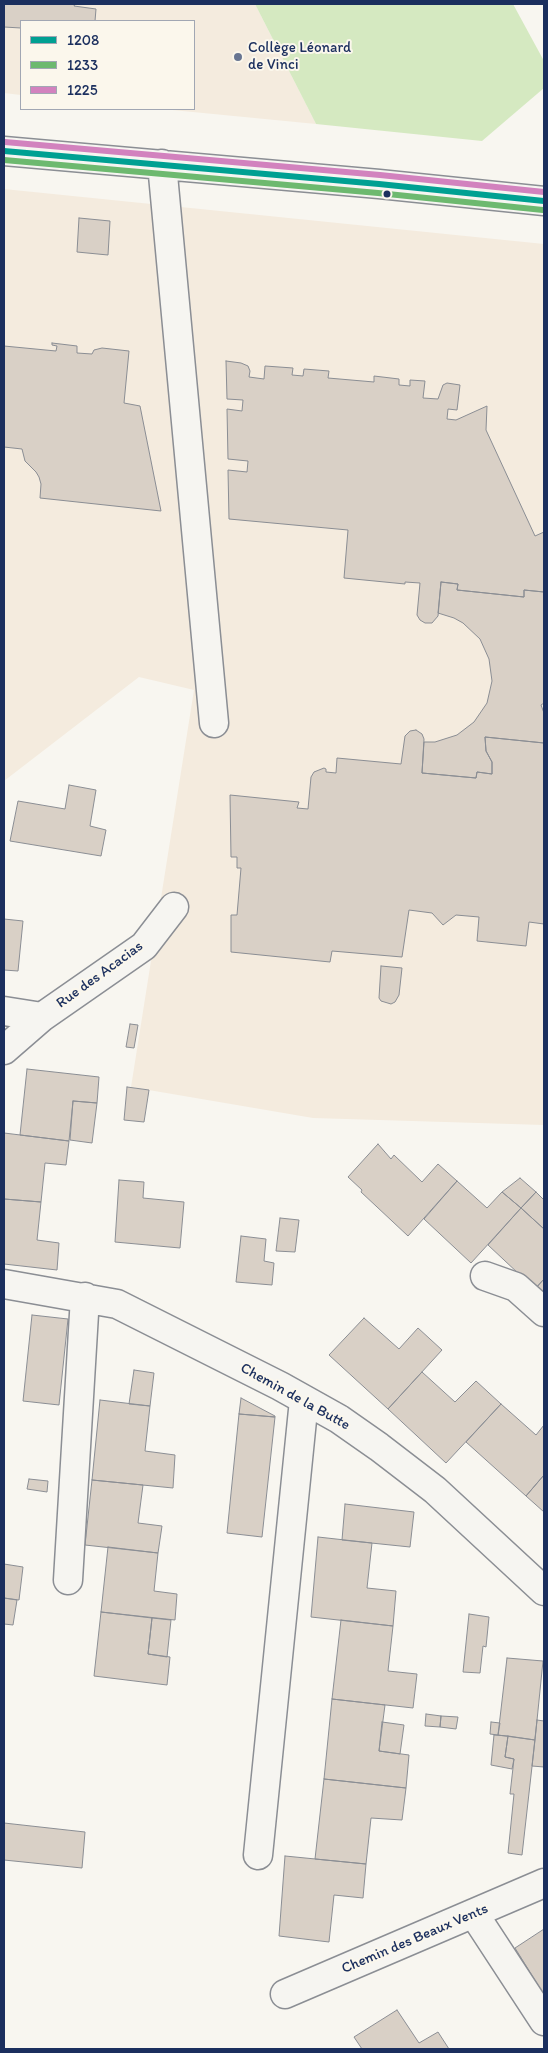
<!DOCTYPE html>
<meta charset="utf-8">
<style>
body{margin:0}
#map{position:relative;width:548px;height:2053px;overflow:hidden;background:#f8f6f0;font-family:Itim,sans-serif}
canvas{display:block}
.frame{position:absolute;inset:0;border:5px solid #1b2f5e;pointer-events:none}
.legend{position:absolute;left:20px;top:20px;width:175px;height:90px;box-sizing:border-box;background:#fbf7ec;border:1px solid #a1a7b3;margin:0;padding:6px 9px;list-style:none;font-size:15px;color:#1b2f5e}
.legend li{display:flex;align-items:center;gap:10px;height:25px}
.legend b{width:25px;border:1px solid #a1a7b3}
</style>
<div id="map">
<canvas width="548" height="2053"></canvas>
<div class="frame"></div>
<ul class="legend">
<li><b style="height:6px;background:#00a092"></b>1208</li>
<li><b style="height:6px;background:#6db96f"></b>1233</li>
<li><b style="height:6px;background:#d282be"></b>1225</li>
</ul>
</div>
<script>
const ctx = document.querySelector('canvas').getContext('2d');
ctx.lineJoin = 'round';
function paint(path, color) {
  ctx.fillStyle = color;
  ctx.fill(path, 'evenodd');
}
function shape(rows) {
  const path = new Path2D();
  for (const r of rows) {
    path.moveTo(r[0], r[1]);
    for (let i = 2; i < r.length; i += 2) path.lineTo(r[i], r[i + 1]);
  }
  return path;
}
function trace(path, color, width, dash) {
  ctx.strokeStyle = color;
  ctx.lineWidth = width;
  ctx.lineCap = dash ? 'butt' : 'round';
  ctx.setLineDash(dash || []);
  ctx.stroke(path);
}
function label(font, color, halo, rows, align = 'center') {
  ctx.font = font + ' Itim,sans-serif';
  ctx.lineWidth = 4;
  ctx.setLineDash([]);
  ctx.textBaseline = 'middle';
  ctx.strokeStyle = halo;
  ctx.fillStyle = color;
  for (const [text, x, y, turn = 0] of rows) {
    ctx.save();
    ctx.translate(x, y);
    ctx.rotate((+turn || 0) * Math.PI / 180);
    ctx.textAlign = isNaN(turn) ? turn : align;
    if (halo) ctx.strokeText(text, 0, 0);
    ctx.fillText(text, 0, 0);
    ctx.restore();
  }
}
const built = shape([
 [4,4,255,4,316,124,162,109,194,109,194,21,21,21,21,95,4,93],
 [4,189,544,244,544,1125,313,1118,131,1087,194,690,139,677,4,781]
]);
const green = shape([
 [255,4,513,4,544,61,544,88,482,141,316,124]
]);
const building = shape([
 [4,4,75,4,74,6,96,9,95,21,21,21,21,28,4,27,4,4],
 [79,218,110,221,108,255,77,252,79,218],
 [52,343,77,346,77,353,92,354,94,350,102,348,129,351,124,403,140,406,161,511,40,498,41,484,39,477,36,472,25,461,22,449,4,447,4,346,56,351,57,346,52,345,52,343],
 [226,361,241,363,248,366,250,371,249,377,264,379,265,366,293,368,292,375,303,376,304,369,329,371,328,378,374,382,374,376,399,379,399,385,410,386,410,380,425,381,423,398,438,399,443,385,447,383,460,385,457,410,448,409,447,419,456,420,487,406,486,430,535,536,544,532,544,592,524,590,524,597,457,590,458,584,441,582,438,616,432,623,425,623,420,620,417,615,420,583,405,582,405,584,344,578,348,530,229,519,228,470,247,472,248,461,228,459,227,409,242,411,243,400,227,399,226,361],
 [441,582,458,584,457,590,524,597,524,590,544,592,544,703,541,705,544,713,544,743,485,737,486,751,492,762,492,774,477,772,476,778,422,773,424,742,435,742,457,735,474,722,487,703,492,681,489,659,480,639,463,623,454,618,438,613,441,582],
 [416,730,422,734,424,739,422,773,476,778,477,772,492,774,492,762,486,751,485,737,544,743,544,740,544,924,529,922,526,946,477,941,479,917,456,915,443,925,432,913,409,910,402,957,332,951,330,962,231,952,231,915,237,915,241,868,237,868,237,857,231,857,230,795,299,802,297,808,308,809,311,777,314,772,324,768,326,769,326,772,336,773,337,758,401,764,405,736,410,731,416,730],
 [69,785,96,790,90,826,106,830,101,856,10,841,18,801,65,809,69,785],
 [4,919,23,921,18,971,4,970,4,919],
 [381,966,402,968,399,995,395,1002,391,1004,381,1001,379,998,381,966],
 [130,1024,138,1025,134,1048,126,1047,130,1024],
 [27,1069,99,1077,97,1103,73,1101,69,1141,20,1135,27,1069],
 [127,1087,149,1090,144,1122,124,1120,127,1087],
 [73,1101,97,1103,92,1143,70,1140,73,1101],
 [4,1133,69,1141,66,1165,45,1163,41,1202,4,1199,4,1133],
 [378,1144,391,1159,394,1155,422,1182,438,1164,457,1181,408,1236,361,1192,362,1190,348,1177,378,1144],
 [520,1178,536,1192,521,1208,502,1192,520,1178],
 [119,1180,144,1182,143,1198,184,1202,180,1248,115,1242,119,1180],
 [457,1181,487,1208,502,1192,521,1208,471,1263,424,1219,457,1181],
 [536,1192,544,1200,544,1229,521,1208,536,1192],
 [4,1199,41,1202,37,1240,59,1243,57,1270,4,1264,4,1199],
 [521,1208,544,1229,544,1279,535,1289,488,1245,521,1208],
 [280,1218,299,1220,295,1252,276,1251,280,1218],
 [241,1236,266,1239,264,1261,274,1263,272,1285,236,1282,241,1236],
 [544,1279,544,1299,535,1289,544,1279],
 [32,1315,68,1319,59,1405,23,1401,32,1315],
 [364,1318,399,1349,418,1328,442,1350,388,1409,329,1355,364,1318],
 [134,1370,154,1373,150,1406,129,1404,134,1370],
 [422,1372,455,1402,476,1381,501,1404,446,1463,388,1409,422,1372],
 [241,1398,275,1416,275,1417,239,1414,241,1398],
 [100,1400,150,1406,145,1451,175,1455,173,1488,92,1480,100,1400],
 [501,1404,536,1435,544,1425,544,1475,526,1496,466,1442,501,1404],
 [239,1414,275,1417,262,1537,227,1533,239,1414],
 [544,1475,544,1512,526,1496,544,1475],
 [29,1479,48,1481,47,1492,27,1489,29,1479],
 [92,1480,143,1485,138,1523,162,1526,158,1553,85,1545,92,1480],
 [345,1504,414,1512,410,1547,342,1540,345,1504],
 [318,1537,372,1543,367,1588,396,1591,393,1626,311,1617,318,1537],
 [108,1547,158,1553,154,1591,177,1594,175,1620,101,1612,108,1547],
 [4,1564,23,1567,19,1600,4,1598,4,1564],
 [4,1598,17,1600,13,1625,4,1624,4,1598],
 [101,1612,152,1618,148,1654,170,1657,167,1685,94,1676,101,1612],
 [469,1614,489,1617,486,1647,483,1646,480,1673,463,1672,469,1614],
 [152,1618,171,1620,167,1657,148,1654,152,1618],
 [341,1620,393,1626,388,1671,417,1674,413,1708,332,1699,341,1620],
 [507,1658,543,1661,535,1740,498,1735,507,1658],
 [332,1699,385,1705,379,1751,409,1755,406,1788,324,1779,332,1699],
 [426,1714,441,1716,440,1727,425,1726,426,1714],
 [441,1716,458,1717,456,1729,440,1727,441,1716],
 [537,1720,544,1721,544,1767,532,1766,537,1720],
 [382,1722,404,1725,400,1754,379,1751,382,1722],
 [491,1722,500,1723,498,1735,490,1734,491,1722],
 [494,1735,508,1736,505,1757,514,1759,512,1769,491,1765,494,1735],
 [508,1736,535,1740,522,1855,508,1853,514,1794,510,1794,514,1759,505,1757,508,1736],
 [324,1779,406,1788,402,1820,371,1818,366,1864,315,1859,324,1779],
 [4,1823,85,1832,82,1868,4,1860,4,1823],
 [285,1856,366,1864,363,1898,334,1895,329,1942,279,1936,285,1856],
 [544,1929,544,1995,515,1948,544,1929],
 [397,2010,419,2043,438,2032,449,2049,362,2049,354,2037,397,2010]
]);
const minor = shape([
 [4,151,379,184,544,201],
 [162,164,214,723],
 [4,1011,42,1017],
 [4,1050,42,1017,144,946,174,907],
 [485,1276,516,1287,544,1312],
 [4,1284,117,1304,280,1386,339,1419,379,1447,435,1490,544,1591],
 [68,1580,85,1297],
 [258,1855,304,1400],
 [474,1914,544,2021],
 [285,1994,544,1883]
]);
const bus1 = shape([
 [4,151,379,184,544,201]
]);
const bus2 = shape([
 [4,160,378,193,543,210]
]);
const bus3 = shape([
 [5,142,380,175,544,192]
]);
const markers = [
 [238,57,5,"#687591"],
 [387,194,4.5,"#1b2f5e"]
];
const poiNames = [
 ["Collège Léonard",248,48],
 ["de Vinci",248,65]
];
const streetNames = [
 ["Rue des Acacias",100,975,-36],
 ["Chemin de la Butte",295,1397,29],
 ["Chemin des Beaux Vents",415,1939,-23]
];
paint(built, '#f4ebde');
paint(green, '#d5e9c1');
paint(building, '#d9d0c6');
trace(building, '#8b8e94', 1);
trace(minor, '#8b8e94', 31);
trace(minor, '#f6f5f1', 28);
trace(bus1, '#00a092', 6);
trace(bus2, '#6db96f', 6);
trace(bus3, '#d282be', 6);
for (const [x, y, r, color] of markers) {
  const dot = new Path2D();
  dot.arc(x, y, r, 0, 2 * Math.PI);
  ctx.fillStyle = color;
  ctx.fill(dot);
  trace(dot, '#fbf7ec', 2);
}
label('15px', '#1b2f5e', '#fbf7ec', poiNames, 'left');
label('15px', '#1b2f5e', '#fbf7ec', streetNames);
</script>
